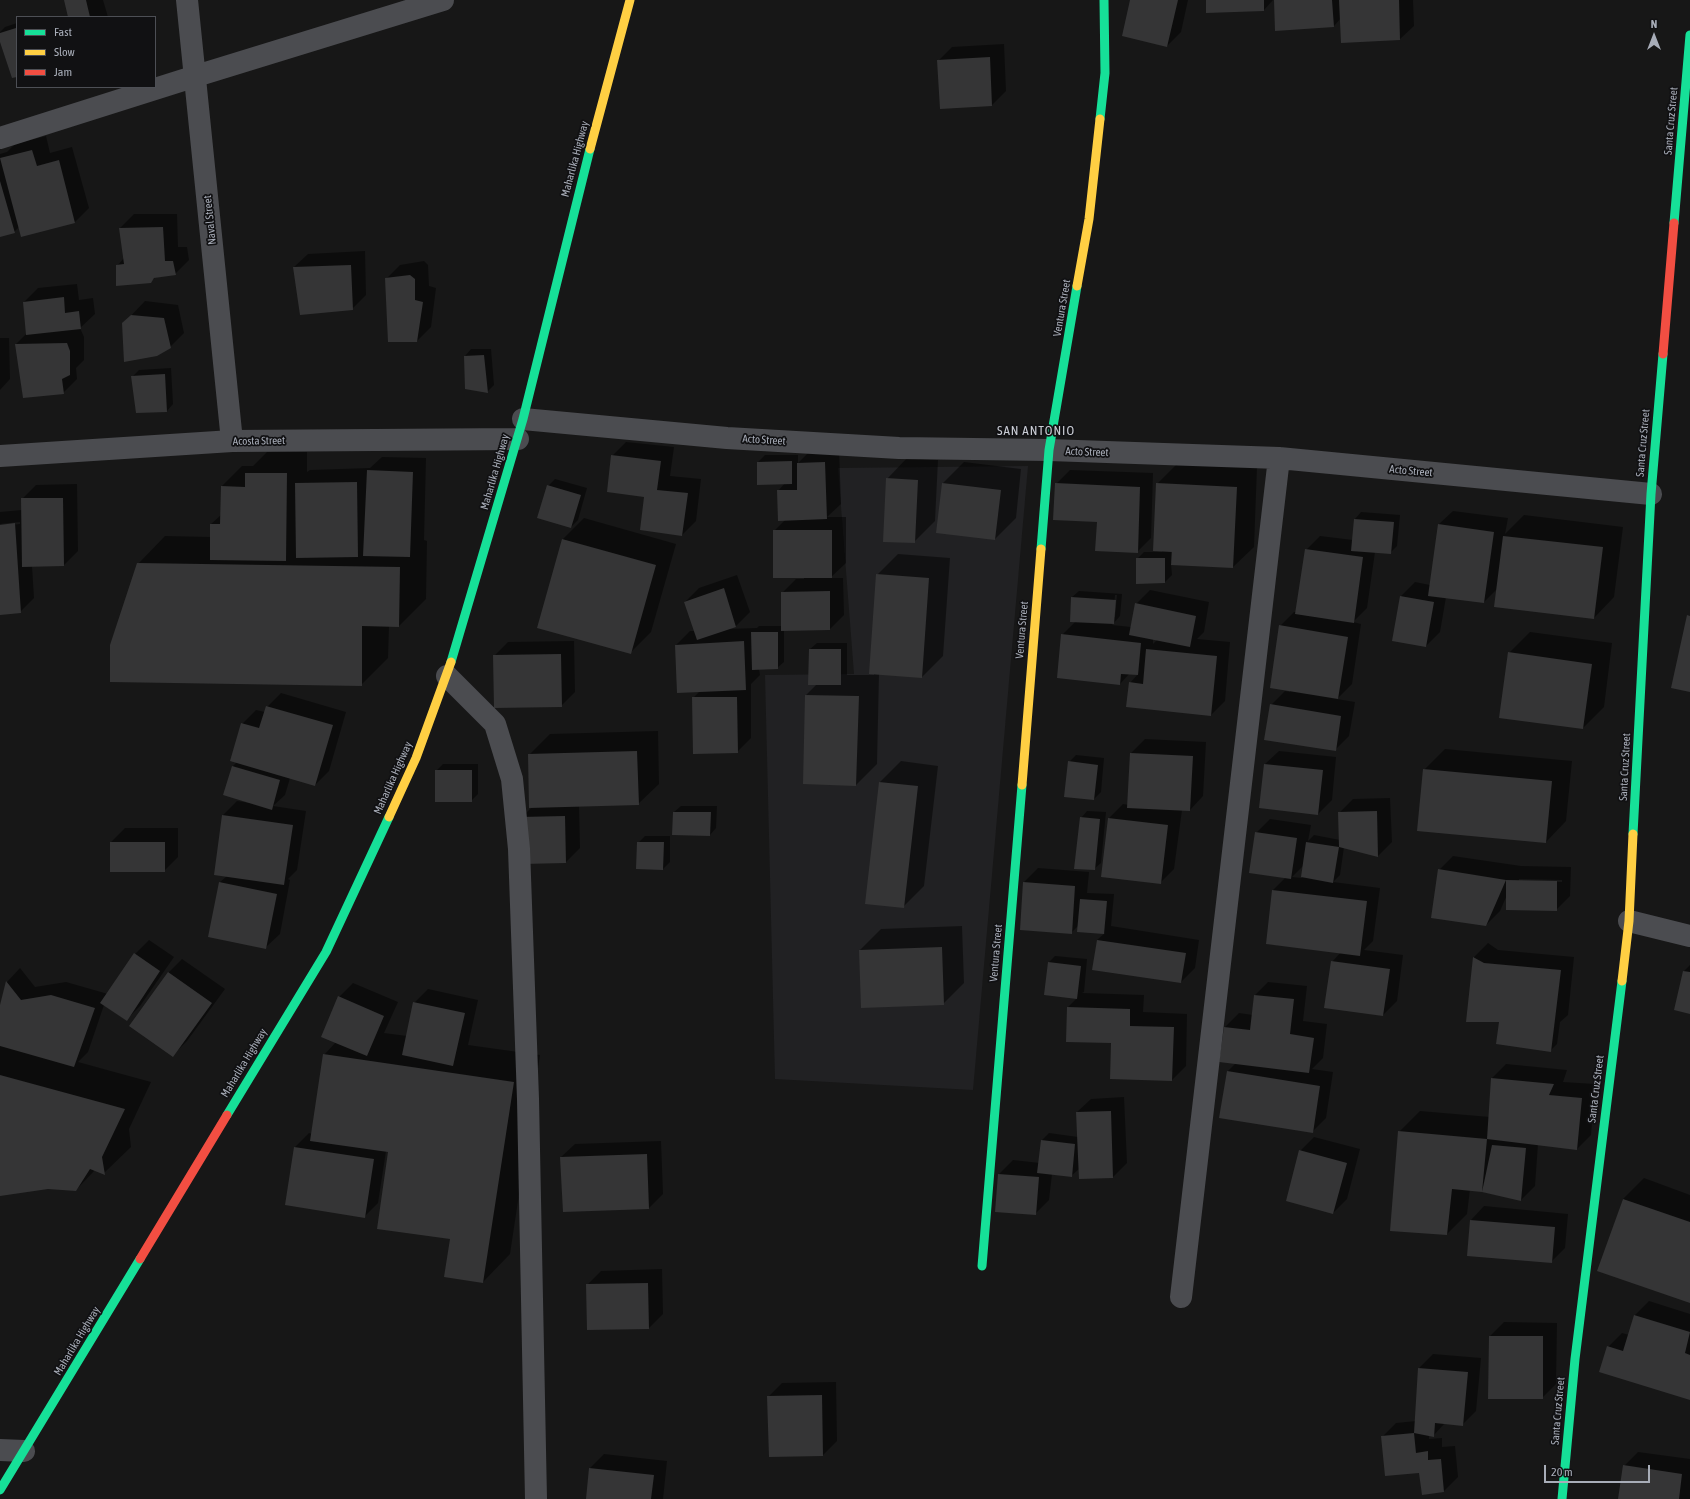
<!DOCTYPE html>
<style>
body{margin:0}
#map{position:relative;width:1690px;height:1499px;overflow:hidden;background:#171717;font-family:"Asap Condensed",sans-serif}
canvas{display:block}
.legend{position:absolute;left:16px;top:16px;width:140px;height:72px;box-sizing:border-box;background:#111113;border:1px solid #4d4f55;margin:0;padding:5px 7px;list-style:none;font-size:12px;color:#a8adb8}
.legend li{display:flex;align-items:center;gap:8px;height:20px}
.legend b{width:20px;border:1px solid #4d4f55}
.north{position:absolute;left:1634px;top:16px;width:40px;height:40px;-webkit-text-stroke:3px #111113;paint-order:stroke;rotate:0deg;font-size:11px;font-weight:700;line-height:16px;text-align:center;color:#a8adb8}
.north::after{content:'';display:block;margin:auto;width:14px;height:18px;background:#a8adb8;clip-path:polygon(50% 0,100% 100%,50% 72%,0 100%)}
.scale{position:absolute;left:1544px;top:1465px;width:106px;height:18px;box-sizing:border-box;border:2px solid #a8adb8;border-top:0;padding-left:5px;font-size:12px;line-height:14px;white-space:nowrap;color:#a8adb8;-webkit-text-stroke:3px #111113;paint-order:stroke}
</style>
<div id="map">
<canvas width="1690" height="1499"></canvas>
<ul class="legend">
<li><b style="height:5px;background:#16e098"></b>Fast</li>
<li><b style="height:5px;background:#ffcf43"></b>Slow</li>
<li><b style="height:5px;background:#f24e42"></b>Jam</li>
</ul>
<div class="north">N</div>
<div class="scale">20 m</div>
</div>
<script>
const ctx = document.querySelector('canvas').getContext('2d');
ctx.lineJoin = 'round';
function paint(path, color) {
  ctx.fillStyle = color;
  ctx.fill(path, 'evenodd');
}
function shape(rows) {
  const path = new Path2D();
  for (const r of rows) {
    path.moveTo(r[0], r[1]);
    for (let i = 2; i < r.length; i += 2) path.lineTo(r[i], r[i + 1]);
  }
  return path;
}
function trace(path, color, width, dash) {
  ctx.strokeStyle = color;
  ctx.lineWidth = width;
  ctx.lineCap = dash ? 'butt' : 'round';
  ctx.setLineDash(dash || []);
  ctx.stroke(path);
}
function label(font, color, halo, rows, align = 'center') {
  ctx.font = font + ' "Asap Condensed",sans-serif';
  ctx.lineWidth = 3.5;
  ctx.setLineDash([]);
  ctx.textBaseline = 'middle';
  ctx.strokeStyle = halo;
  ctx.fillStyle = color;
  for (const [text, x, y, turn = 0] of rows) {
    ctx.save();
    ctx.translate(x, y);
    ctx.rotate((+turn || 0) * Math.PI / 180);
    ctx.textAlign = isNaN(turn) ? turn : align;
    if (halo) ctx.strokeText(text, 0, 0);
    ctx.fillText(text, 0, 0);
    ctx.restore();
  }
}
const built = shape([
 [1028,466,973,1090,775,1079,765,675,854,674,838,468]
]);
const shadow = shape([
 [65,0,103,0,108,17,70,17],
 [1131,0,1188,0,1181,32,1167,46],
 [1207,0,1273,0,1264,10],
 [1275,0,1413,0,1414,26,1400,39,1341,18,1334,26],
 [17,23,17,76,13,77,0,39,0,32,5,27],
 [1004,44,1006,91,992,105,941,108,938,61,952,47],
 [46,136,50,153,72,147,89,208,75,222,22,235,19,227,14,232,0,236,0,154,7,152,15,144],
 [134,214,177,214,178,247,187,247,189,260,175,274,157,276,150,282,117,266,124,258,120,228],
 [365,251,366,295,352,309,294,267,308,254],
 [424,261,428,265,429,286,436,288,431,327,417,341,386,279,400,265],
 [77,284,79,300,93,298,95,314,80,328,84,337,84,360,76,368,77,379,63,393,23,397,16,344,27,333,24,302,38,288],
 [145,301,178,305,184,333,170,347,123,324],
 [0,338,9,338,10,379,0,390],
 [471,349,491,349,494,385,487,392,465,356],
 [171,368,173,404,167,411,132,377,139,370],
 [626,442,674,447,670,476,701,479,696,521,682,535,645,496,612,456],
 [812,449,839,449,841,504,827,517,846,517,846,563,830,578,843,578,844,615,830,629,784,630,784,662,777,668,759,669,760,675,751,684,751,738,737,752,693,698,700,691,676,645,690,631,695,631,685,602,699,588,737,575,750,612,736,626,728,629,757,628,759,626,782,626,782,593,796,579,804,579,804,577,774,531,786,519,778,491,785,483,758,484,758,462,765,455,798,455,798,463],
 [267,452,307,452,307,472,310,470,370,468,382,457,426,458,424,540,427,541,426,599,399,626,389,626,388,658,361,685,138,564,165,536,211,537,211,524,221,515,222,486,242,466,253,466],
 [907,458,938,460,935,521,914,542,887,479],
 [964,462,1021,469,1016,518,995,539,937,532,943,483],
 [1178,463,1257,467,1254,547,1233,567,1171,564,1172,575,1165,582,1137,559,1144,552,1162,552,1157,484],
 [1171,551,1174,551,1173,562,1171,562],
 [1070,470,1153,473,1151,538,1137,552,1098,521,1056,484],
 [555,479,587,488,578,520,571,527,548,486],
 [77,484,78,551,64,565,32,566,34,598,20,612,0,614,0,526,20,524,20,522,0,524,0,512,22,510,22,499,36,485],
 [1453,511,1508,518,1505,534,1524,515,1623,527,1614,597,1594,618,1497,589,1484,602,1446,597,1440,632,1426,646,1401,596,1415,582,1430,585,1439,524],
 [1361,512,1400,515,1397,546,1390,553,1375,552,1367,608,1353,622,1361,624,1352,684,1337,699,1355,702,1349,736,1335,750,1271,705,1285,691,1290,692,1280,626,1294,612,1296,612,1306,550,1320,536,1353,540,1355,519],
 [584,518,676,544,651,632,630,653,538,627,563,539],
 [898,554,950,558,943,656,922,677,879,674,877,764,856,785,804,783,806,695,817,684,810,649,817,643,847,643,847,675,874,675,877,575],
 [1150,590,1209,602,1204,632,1197,639,1230,642,1225,701,1211,715,1130,683,1138,674,1130,673,1120,684,1062,635,1076,621,1072,597,1079,591,1122,594,1120,616,1112,625,1131,627,1136,604],
 [1115,595,1117,595,1115,617,1113,617],
 [1153,639,1157,640,1153,644],
 [1530,632,1612,643,1604,707,1583,728,1509,653],
 [574,641,575,692,561,706,494,656,508,642],
 [281,693,346,712,329,771,315,785,290,778,285,795,273,806,306,811,297,870,288,879,290,880,280,934,266,947,220,882,227,876,223,815,237,801,250,803,233,766,237,762,242,724,256,710,265,712,267,707],
 [658,731,659,784,638,804,579,806,580,848,566,862,521,818,532,807,529,755,550,734],
 [1145,739,1206,742,1203,796,1190,810,1182,810,1174,869,1160,883,1109,818,1123,804,1129,805,1131,753],
 [1445,749,1572,761,1566,821,1546,842,1424,770],
 [1279,751,1336,757,1332,800,1318,814,1265,764],
 [1076,755,1104,758,1101,792,1094,799,1069,762],
 [901,761,938,766,924,886,903,907,866,903,880,782],
 [443,764,478,764,478,794,471,801,436,771],
 [1390,798,1392,842,1378,856,1344,847,1340,875,1333,882,1380,888,1373,941,1364,950,1403,955,1397,1001,1383,1015,1332,962,1341,952,1267,944,1273,890,1286,877,1256,833,1270,819,1311,825,1308,841,1314,835,1340,840,1339,813,1353,799],
 [1304,865,1302,878,1292,877],
 [681,806,717,806,716,828,710,835,674,812],
 [1087,811,1106,812,1101,863,1094,869,1081,818],
 [125,828,178,828,178,857,164,871,111,842],
 [645,836,670,836,670,862,663,869,638,843],
 [1453,856,1521,866,1571,867,1570,896,1556,910,1507,895,1500,911,1486,925,1439,870],
 [1519,879,1562,880,1562,882,1519,881],
 [1038,868,1089,872,1087,893,1114,894,1111,926,1199,940,1195,968,1181,982,1097,940,1105,933,1078,931,1078,926,1071,933,1024,882],
 [962,926,964,983,943,1004,860,950,881,929],
 [149,940,174,957,140,1006,126,1020,104,1005,88,1052,78,1062,151,1082,129,1129,131,1147,104,1173,95,1170,76,1190,48,1188,0,1195,0,1009,7,982,20,968,35,987,66,982,108,994,135,954],
 [1488,943,1498,950,1574,957,1568,1015,1560,1022,1557,1044,1550,1051,1501,1021,1467,1021,1474,957],
 [1055,956,1087,959,1084,992,1082,993,1144,995,1143,1012,1187,1014,1186,1066,1172,1080,1111,1078,1112,1042,1068,1007,1077,998,1045,994,1049,962],
 [182,959,225,989,187,1041,173,1055,168,973],
 [1690,965,1690,1013,1684,971],
 [1268,982,1307,986,1303,1021,1327,1024,1323,1058,1312,1069,1333,1072,1326,1118,1312,1132,1220,1117,1228,1071,1236,1063,1225,1027,1239,1013,1253,1015,1254,996],
 [353,983,398,1002,384,1033,407,1036,414,1003,428,989,478,1000,468,1045,540,1055,510,1254,483,1282,389,1152,386,1151,378,1203,364,1217,286,1204,295,1147,309,1133,312,1134,324,1055,336,1042,339,997],
 [1506,1064,1567,1070,1563,1082,1595,1084,1591,1135,1577,1149,1538,1144,1535,1186,1521,1200,1470,1189,1467,1214,1447,1234,1399,1132,1420,1111,1490,1117,1492,1078],
 [1124,1097,1127,1163,1113,1177,1080,1178,1079,1169,1071,1176,1052,1174,1049,1200,1035,1214,999,1174,1013,1160,1040,1163,1042,1140,1049,1133,1078,1137,1077,1112,1091,1099],
 [1314,1137,1360,1149,1347,1199,1333,1213,1300,1151],
 [661,1141,663,1194,649,1208,561,1157,575,1144],
 [1644,1178,1690,1195,1690,1302,1599,1270,1623,1199],
 [1484,1206,1568,1214,1565,1248,1551,1262,1468,1255,1471,1220],
 [662,1269,663,1314,649,1328,587,1285,601,1271],
 [1649,1301,1690,1314,1690,1399,1608,1347,1622,1333,1629,1335,1635,1315],
 [1504,1322,1557,1323,1556,1384,1542,1398,1490,1336],
 [1433,1354,1481,1358,1476,1411,1462,1425,1445,1423,1433,1436,1429,1435,1429,1439,1442,1438,1442,1447,1455,1446,1458,1477,1444,1491,1382,1437,1396,1423,1416,1421,1419,1368],
 [836,1382,837,1441,823,1455,768,1397,782,1383],
 [1638,1452,1690,1459,1690,1499,1619,1499,1624,1466],
 [604,1454,667,1461,663,1499,587,1499,590,1468]
]);
const building = shape([
 [64,0,86,0,90,17,68,17],
 [1130,0,1178,0,1167,47,1122,36],
 [1206,0,1264,0,1264,11,1206,13],
 [1274,0,1332,0,1334,27,1275,31],
 [1339,0,1399,0,1400,40,1341,43],
 [16,28,17,77,12,78,0,42,0,33],
 [990,57,992,106,940,109,937,60],
 [32,150,37,166,59,160,75,223,21,237,0,158],
 [0,181,15,233,0,237],
 [163,227,165,261,173,261,176,275,154,278,151,283,116,286,116,265,124,264,119,228],
 [351,265,353,310,300,315,293,267],
 [410,275,415,279,415,300,423,302,417,342,388,342,385,278],
 [64,297,65,313,79,311,81,329,26,335,23,302],
 [131,315,164,318,171,348,157,356,124,362,122,323],
 [67,343,70,351,70,375,62,379,64,394,23,398,15,344],
 [484,355,488,393,465,389,464,356],
 [165,374,167,412,136,413,131,376],
 [611,455,661,461,657,490,688,493,682,536,640,530,644,497,607,492],
 [792,461,792,484,757,485,757,462],
 [825,462,827,519,778,521,777,490,797,490,797,463],
 [367,470,413,472,410,557,363,556],
 [245,473,287,473,286,561,210,560,210,524,220,524,221,486,245,487],
 [886,478,918,480,915,543,883,542],
 [357,482,358,557,296,558,295,483],
 [942,483,1001,490,995,540,936,533],
 [1055,483,1140,487,1138,553,1095,551,1097,522,1053,520],
 [1156,483,1237,487,1233,568,1171,565,1172,552,1153,551],
 [547,485,581,495,571,528,537,518],
 [21,498,63,498,64,566,22,567],
 [1354,519,1394,522,1391,554,1351,551],
 [15,523,21,613,0,615,0,525],
 [1438,524,1494,532,1484,603,1428,596],
 [773,530,832,530,832,578,773,578],
 [1503,536,1603,547,1594,619,1494,607],
 [562,539,656,565,631,654,537,628],
 [1305,549,1363,557,1354,623,1295,614],
 [1136,558,1165,558,1165,583,1136,584],
 [137,563,400,567,399,627,362,626,362,686,110,682,110,645],
 [876,574,929,578,922,678,869,674],
 [724,588,736,627,697,640,684,602],
 [830,591,830,630,781,631,781,592],
 [1400,596,1434,602,1426,647,1392,641],
 [1071,597,1116,600,1114,624,1070,622],
 [1135,603,1196,616,1190,647,1129,635],
 [1687,615,1690,616,1690,692,1671,688],
 [1279,625,1348,637,1338,699,1270,688],
 [751,632,778,632,778,669,752,670],
 [1061,634,1141,643,1138,675,1121,674,1120,685,1057,678],
 [744,641,746,690,677,693,675,645],
 [809,649,841,649,841,685,808,685],
 [1146,649,1217,656,1211,716,1126,707,1129,682,1143,684],
 [1508,652,1592,664,1583,729,1499,718],
 [561,654,562,707,494,708,493,655],
 [805,695,859,696,856,786,803,784],
 [692,697,737,697,738,753,693,754],
 [1270,704,1341,716,1336,751,1264,740],
 [266,706,333,725,315,786,230,761,241,723,259,728],
 [637,751,639,805,529,808,528,754],
 [1130,753,1193,756,1190,811,1127,808],
 [1068,761,1098,765,1094,800,1064,797],
 [1264,764,1323,770,1318,815,1259,808],
 [232,766,280,780,272,810,223,795],
 [1423,769,1552,781,1546,843,1417,831],
 [435,770,472,770,472,802,435,802],
 [879,782,918,786,904,908,865,904],
 [1377,811,1378,857,1339,847,1338,812],
 [673,812,711,812,710,836,672,835],
 [222,815,293,825,284,885,214,875],
 [565,816,566,863,522,864,520,817],
 [1080,817,1100,819,1095,870,1074,869],
 [1108,818,1168,825,1161,884,1101,877],
 [1255,832,1297,838,1291,879,1249,873],
 [110,842,165,842,165,872,110,872],
 [637,842,664,842,663,870,636,869],
 [1306,842,1339,847,1333,883,1301,877],
 [1438,869,1506,880,1486,926,1431,918],
 [1506,880,1557,881,1557,911,1506,910],
 [219,882,277,894,266,949,208,937],
 [1023,882,1075,886,1072,934,1020,930],
 [1272,890,1367,901,1360,956,1266,944],
 [1080,899,1107,901,1104,934,1077,932],
 [1097,940,1186,953,1181,983,1092,970],
 [942,947,944,1005,861,1008,859,950],
 [134,953,160,971,127,1021,100,1003],
 [1473,957,1484,963,1561,970,1551,1052,1496,1044,1499,1022,1466,1022],
 [1331,961,1390,969,1383,1016,1324,1008],
 [1048,962,1081,966,1077,999,1044,995],
 [1683,971,1690,972,1690,1014,1674,1010],
 [168,972,212,1003,173,1057,129,1026],
 [6,981,21,1000,51,995,95,1008,74,1067,0,1046,0,1005],
 [1254,995,1294,999,1290,1034,1314,1038,1309,1073,1219,1062,1224,1027,1250,1030],
 [338,996,384,1016,367,1056,321,1037],
 [413,1002,465,1013,453,1066,402,1055],
 [1067,1007,1130,1009,1130,1026,1174,1027,1172,1081,1110,1079,1111,1043,1066,1042],
 [323,1054,514,1082,483,1283,444,1277,450,1239,377,1229,388,1152,310,1141],
 [1227,1071,1320,1086,1313,1133,1219,1118],
 [0,1075,125,1109,102,1157,105,1175,90,1169,76,1191,48,1189,0,1196],
 [1491,1078,1554,1084,1549,1095,1582,1098,1577,1150,1487,1139,1482,1192,1492,1145,1526,1148,1521,1201,1482,1192,1452,1189,1447,1235,1390,1231,1398,1131,1487,1139],
 [1111,1111,1113,1178,1079,1179,1076,1112],
 [1041,1140,1075,1144,1072,1177,1037,1173],
 [294,1147,374,1159,365,1218,285,1205],
 [1299,1150,1347,1163,1333,1214,1286,1201],
 [647,1154,649,1209,563,1212,560,1157],
 [998,1174,1039,1177,1036,1215,995,1212],
 [1623,1199,1690,1222,1690,1303,1597,1271],
 [1470,1220,1555,1227,1552,1263,1467,1256],
 [648,1283,649,1329,587,1330,586,1284],
 [1634,1315,1690,1332,1685,1353,1690,1355,1690,1400,1599,1372,1607,1346,1623,1351],
 [1489,1336,1543,1336,1543,1399,1488,1399],
 [1418,1368,1468,1372,1463,1426,1435,1423,1434,1437,1414,1433],
 [822,1395,823,1456,769,1457,767,1396],
 [1414,1433,1416,1453,1428,1451,1428,1460,1441,1459,1444,1492,1422,1495,1419,1473,1385,1476,1381,1436],
 [1623,1465,1682,1474,1679,1499,1618,1499],
 [589,1468,654,1475,651,1499,586,1499]
]);
const street = shape([
 [187,0,232,441],
 [0,138,196,76,443,0],
 [523,419,727,438,899,448,1049,450,1279,458,1651,494],
 [0,456,232,441,518,439],
 [447,676,495,724,512,779,519,849,528,1099,536,1499],
 [1629,921,1690,936],
 [1181,1297,1279,458],
 [0,1450,24,1451]
]);
const fast = shape([
 [1100,119,1105,73,1104,0],
 [1674,223,1690,35],
 [1041,549,1049,450,1077,286],
 [451,662,523,419,590,149],
 [1633,834,1651,494,1663,354],
 [227,1115,326,952,389,817],
 [982,1266,1022,785],
 [0,1490,140,1259],
 [1562,1499,1575,1359,1622,981]
]);
const slow = shape([
 [590,149,630,0],
 [1077,286,1089,219,1100,119],
 [1022,785,1041,549],
 [389,817,416,758,451,662],
 [1622,981,1629,921,1633,834]
]);
const jam = shape([
 [1663,354,1674,223],
 [140,1259,227,1115]
]);
const streetNames = [
 ["Santa Cruz Street",1671,121,-85],
 ["Maharlika Highway",575,159,-75],
 ["Naval Street",210,220,-96],
 ["Ventura Street",1062,308,-80],
 ["Acto Street",764,440,3],
 ["Acosta Street",259,441,-1],
 ["Santa Cruz Street",1643,443,-85],
 ["Acto Street",1087,452,2],
 ["Acto Street",1411,471,5],
 ["Maharlika Highway",495,472,-74],
 ["Ventura Street",1022,630,-85],
 ["Santa Cruz Street",1625,767,-87],
 ["Maharlika Highway",393,778,-66],
 ["Ventura Street",996,953,-85],
 ["Maharlika Highway",244,1063,-59],
 ["Santa Cruz Street",1596,1089,-83],
 ["Maharlika Highway",77,1341,-59],
 ["Santa Cruz Street",1558,1411,-85]
];
const quarterNames = [
 ["SAN ANTONIO",1036,431]
];
paint(built, '#212123');
paint(shadow, '#0007');
paint(building, '#353536');
trace(street, '#4b4c50', 22);
trace(fast, '#16e098', 9);
trace(slow, '#ffcf43', 9);
trace(jam, '#f24e42', 9);
label('11px', '#a8adb8', '#111113', streetNames);
ctx.letterSpacing = '1px';
label('13px', '#c9ccd4', '#111113', quarterNames);
ctx.letterSpacing = '0px';
</script>
